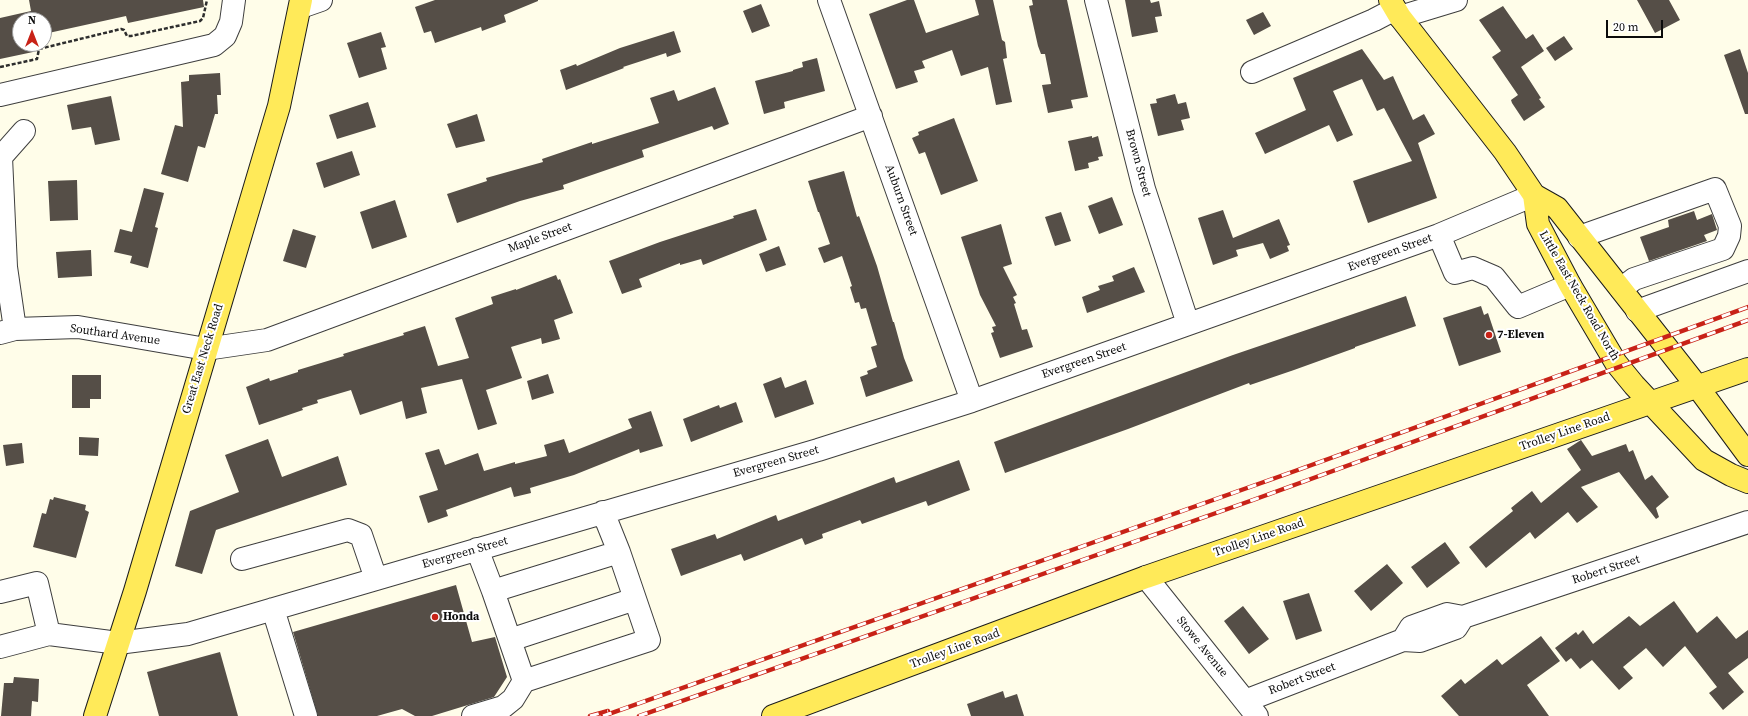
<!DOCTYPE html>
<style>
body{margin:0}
#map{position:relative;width:1748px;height:716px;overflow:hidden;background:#fffde9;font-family:"Source Serif 4",serif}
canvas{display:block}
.north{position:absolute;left:12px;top:12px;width:40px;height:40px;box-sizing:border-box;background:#fff;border:1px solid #9d9d9d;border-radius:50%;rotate:0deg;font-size:11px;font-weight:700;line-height:16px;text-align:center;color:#0b0b0b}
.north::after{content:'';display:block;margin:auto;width:14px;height:18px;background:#c82217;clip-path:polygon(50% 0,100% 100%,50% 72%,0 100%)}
.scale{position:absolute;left:1606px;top:20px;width:57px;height:18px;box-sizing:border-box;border:2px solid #0b0b0b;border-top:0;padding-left:5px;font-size:12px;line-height:14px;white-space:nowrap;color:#0b0b0b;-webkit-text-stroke:3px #fff;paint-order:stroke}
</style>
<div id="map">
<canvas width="1748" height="716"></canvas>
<div class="north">N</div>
<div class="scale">20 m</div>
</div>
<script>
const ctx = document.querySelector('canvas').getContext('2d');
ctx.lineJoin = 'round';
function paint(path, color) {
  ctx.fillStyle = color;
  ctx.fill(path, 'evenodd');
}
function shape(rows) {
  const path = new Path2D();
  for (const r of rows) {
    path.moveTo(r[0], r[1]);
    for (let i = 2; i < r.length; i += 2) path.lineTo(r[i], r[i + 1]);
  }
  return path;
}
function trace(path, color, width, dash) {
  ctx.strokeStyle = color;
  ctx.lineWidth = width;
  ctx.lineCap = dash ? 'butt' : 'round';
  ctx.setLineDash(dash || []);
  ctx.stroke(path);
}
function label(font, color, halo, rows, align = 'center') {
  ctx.font = font + ' "Source Serif 4",serif';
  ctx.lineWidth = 4;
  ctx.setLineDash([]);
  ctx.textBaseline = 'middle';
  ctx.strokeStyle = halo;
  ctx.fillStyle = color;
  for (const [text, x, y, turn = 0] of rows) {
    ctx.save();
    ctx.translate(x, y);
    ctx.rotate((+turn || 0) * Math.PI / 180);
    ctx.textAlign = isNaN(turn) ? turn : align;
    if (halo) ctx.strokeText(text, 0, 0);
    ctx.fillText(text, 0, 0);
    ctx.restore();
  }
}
const building = shape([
 [29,0,203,0,204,7,128,23,126,16,44,34,44,20,20,20,20,44,31,44,33,52,0,59,0,18,31,11],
 [435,0,538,0,538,1,504,15,506,22,482,31,481,27,435,43,431,31,424,33,415,7],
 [907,0,914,0,926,33,979,15,975,0,993,0,1002,40,1005,42,1007,58,1003,59,1012,102,996,105,988,67,961,76,952,50,922,61,925,68,914,71,918,82,896,89,869,14],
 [1032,0,1067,0,1088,97,1071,100,1073,108,1048,113,1042,85,1051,84,1045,54,1041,54,1038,46,1029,6,1033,5],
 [1125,0,1150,0,1151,3,1159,1,1162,16,1155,17,1158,32,1132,37],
 [1637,0,1669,0,1680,20,1655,33],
 [761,4,770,26,752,33,743,11],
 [1503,6,1526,39,1533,34,1544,51,1521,67,1541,98,1539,99,1545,107,1524,121,1512,103,1511,100,1518,95,1492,57,1501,51,1479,20],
 [1263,12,1271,26,1254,35,1246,20],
 [674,31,681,52,667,57,666,53,623,67,624,68,566,90,560,70,576,64,577,66,620,48],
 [381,32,386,47,381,48,387,69,359,78,347,43],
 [1564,36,1573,49,1555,61,1546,48],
 [1362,49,1384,80,1393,76,1413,120,1424,114,1435,134,1418,143,1437,198,1368,223,1353,181,1412,161,1384,108,1377,111,1362,79,1333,91,1353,135,1337,142,1329,125,1265,154,1255,133,1306,110,1293,78],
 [1740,49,1748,73,1748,114,1745,114,1724,55],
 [817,58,825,91,784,102,785,108,764,114,755,81,793,71,793,70,803,67,802,62],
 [220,73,221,95,217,95,218,114,215,114,205,148,198,146,188,182,161,174,175,125,183,127,181,82,189,81,189,75],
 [715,87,729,124,714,130,712,126,642,150,644,157,563,185,564,189,520,201,457,223,447,194,487,181,486,178,543,162,542,159,592,142,592,144,659,123,650,98,674,90,678,101],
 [1175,94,1178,104,1186,102,1190,118,1181,120,1184,130,1158,136,1150,104,1157,103,1156,99],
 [111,96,120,140,95,145,91,127,72,130,67,105],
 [368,102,376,127,337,139,329,115],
 [477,114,485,141,456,148,447,124],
 [954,118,978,181,941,195,925,152,919,154,912,138,919,135,918,132],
 [1092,136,1092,138,1098,136,1103,156,1098,157,1099,160,1088,163,1089,168,1075,171,1068,141],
 [352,151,360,175,324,188,316,163],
 [844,171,857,217,859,216,877,266,893,322,894,322,904,358,913,381,866,397,860,377,868,374,867,371,877,367,871,347,877,345,866,308,861,309,859,302,855,303,850,287,852,286,842,256,824,263,818,248,830,244,819,212,818,212,808,181],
 [77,180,78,220,50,221,48,181],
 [144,188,164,193,155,227,158,228,148,268,130,263,132,256,114,252,120,229,132,232],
 [1112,197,1123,225,1099,234,1088,206],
 [395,200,407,237,372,249,360,212],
 [756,209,767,240,703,265,701,259,680,265,680,263,639,279,642,287,622,294,609,261,660,242,734,218,733,216],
 [1223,210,1233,238,1279,219,1290,245,1287,246,1289,251,1270,259,1263,243,1236,250,1238,256,1213,265,1198,218],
 [1694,211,1697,220,1712,214,1717,230,1704,235,1707,241,1649,261,1640,237,1669,227,1668,220],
 [1061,212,1071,241,1055,246,1045,217],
 [1001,224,1012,264,1003,267,1017,295,1013,297,1016,303,1014,304,1022,330,1027,329,1033,347,1000,358,991,333,994,332,992,327,996,326,980,295,961,237],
 [293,229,316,236,306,268,283,261],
 [779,246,786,265,766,272,759,254],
 [91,250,92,276,58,278,56,252],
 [1134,267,1145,292,1087,313,1082,297,1100,290,1098,286,1114,281,1112,276],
 [556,275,558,280,560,279,573,313,554,320,560,339,542,344,541,338,511,347,522,378,486,390,497,424,478,430,462,379,421,388,427,413,406,419,402,401,360,415,351,390,317,400,318,403,302,408,303,410,259,425,246,387,269,378,270,381,298,372,298,370,344,356,343,354,404,335,403,333,425,326,438,366,469,358,455,318,493,304,491,297,516,289,516,290],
 [1406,296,1416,326,1355,347,1355,348,1294,370,1250,385,1249,383,1128,429,1005,473,994,442,1233,355],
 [1481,306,1484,315,1488,313,1501,352,1459,366,1443,318],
 [548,374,554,393,532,400,527,381],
 [72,375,101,375,101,399,90,399,90,408,72,408],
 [781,377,785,388,806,380,814,404,775,418,763,384],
 [736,402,743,422,691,442,683,419,719,405,720,408],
 [651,411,663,446,640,453,639,449,574,475,530,488,531,493,514,497,511,487,446,510,448,516,428,523,419,496,438,490,425,453,439,449,445,465,478,453,484,471,515,462,515,464,547,456,544,445,564,439,569,453,632,428,628,419],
 [79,437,99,438,98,456,79,455],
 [268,439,282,477,338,456,347,485,216,530,202,574,175,566,190,511,239,492,225,455],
 [1581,440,1592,456,1626,444,1629,452,1633,450,1645,480,1652,475,1669,497,1656,508,1659,517,1656,519,1619,472,1581,487,1598,507,1577,523,1568,512,1535,539,1530,532,1486,568,1469,547,1513,511,1511,508,1532,491,1541,503,1581,470,1567,449],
 [22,443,24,463,6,466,3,445],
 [959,460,970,490,928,506,926,501,862,524,860,520,822,534,823,538,805,545,802,538,744,561,741,554,681,576,671,549,715,534,717,539,776,515,778,521,894,477,896,483],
 [54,497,86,505,85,510,89,512,76,558,33,547,42,513,46,514,50,499,53,500],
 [1445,542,1460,563,1427,588,1411,567],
 [1387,564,1403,583,1371,611,1354,591],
 [456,585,472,642,495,637,507,677,494,697,432,716,415,716,402,709,377,716,318,716,293,632],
 [1309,593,1322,631,1296,640,1283,601],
 [1674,601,1697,633,1717,616,1736,639,1748,630,1748,658,1728,673,1744,692,1723,710,1709,693,1717,687,1685,646,1663,667,1646,648,1623,667,1633,678,1619,690,1592,660,1580,669,1571,658,1566,662,1555,648,1576,632,1578,635,1583,630,1593,644,1629,616,1640,626],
 [1243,606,1269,639,1249,654,1224,621],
 [1541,636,1560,661,1527,685,1549,716,1459,716,1441,696,1461,679,1465,684,1497,659,1502,665],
 [220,652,238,716,159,716,147,672],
 [14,677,39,679,38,702,32,701,31,716,1,716,4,683,13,683],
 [1003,691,1005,698,1017,694,1024,716,971,716,967,704]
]);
const path = shape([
 [0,67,37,59,39,49,121,29,124,30,127,36,131,36,200,21,203,18,207,0]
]);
const minor = shape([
 [829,0,972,401],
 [1096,0,1144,189,1188,324],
 [301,7,321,0],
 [1400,17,1456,0],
 [1252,72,1374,20,1395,9],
 [0,95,214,45,225,36,231,22,234,0],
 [1439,235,1455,273,1473,268,1494,277,1518,307,1570,285],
 [1579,237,1715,189,1730,226,1729,236,1723,249,1634,279,1621,289],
 [1637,311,1748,271],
 [15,329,6,267,1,157,24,131],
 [0,333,15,329,78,327,206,349,267,340,871,116],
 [477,549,493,591,619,552,603,512],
 [242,559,348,530,361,535,376,579],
 [1146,577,1257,716],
 [493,591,524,681,649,640,619,552],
 [0,592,37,583,49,634],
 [273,609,306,716],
 [510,640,635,599],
 [1403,640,1411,627,1447,614,1463,617,1748,522],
 [0,647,49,634,118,643,188,634,818,450,972,401,1439,235,1534,195],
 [1245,701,1403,640,1420,641,1456,628,1463,617],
 [473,716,503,707,513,699,524,681]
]);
const major = shape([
 [1390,0,1400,17,1505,152,1534,195,1557,208,1697,386,1748,455],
 [1534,195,1538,224,1570,285,1616,363,1634,385,1704,460,1731,475,1748,482],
 [95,716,135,591,279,106,301,0],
 [773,716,1146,577,1748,369]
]);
const rail = shape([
 [590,716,608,711],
 [603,716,1295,471,1748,307],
 [639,716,1253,500,1748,320]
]);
const markers = [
 [1489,335,4,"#c82217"],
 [435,617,4,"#c82217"]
];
const streetNames = [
 ["Brown Street",1138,163,75],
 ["Auburn Street",901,200,70],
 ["Maple Street",540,238,-20],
 ["Evergreen Street",1390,253,-20],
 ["Little East Neck Road North",1579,296,60],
 ["Southard Avenue",115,335,8],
 ["Great East Neck Road",203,359,-73],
 ["Evergreen Street",1084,361,-19],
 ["Trolley Line Road",1565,432,-19],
 ["Evergreen Street",776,462,-16],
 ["Trolley Line Road",1259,538,-19],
 ["Evergreen Street",465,553,-16],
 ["Robert Street",1606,570,-18],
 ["Stowe Avenue",1202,647,51],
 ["Trolley Line Road",955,649,-20],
 ["Robert Street",1302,679,-21]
];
const poiNames = [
 ["7-Eleven",1497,335],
 ["Honda",443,617]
];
paint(building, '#554e47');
trace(minor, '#3e3e3e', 24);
trace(major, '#1c1c1c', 24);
trace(path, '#2d2d2d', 2.5, [4, 2]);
trace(minor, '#fff', 22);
trace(major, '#ffea59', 22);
trace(rail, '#c82217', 4.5);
trace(rail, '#fff', 3, [9]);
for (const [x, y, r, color] of markers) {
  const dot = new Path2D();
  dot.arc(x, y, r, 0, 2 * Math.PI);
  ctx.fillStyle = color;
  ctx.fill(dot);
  trace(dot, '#fff', 1.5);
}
label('12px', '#0b0b0b', '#fff', streetNames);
label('bold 12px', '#0b0b0b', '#fff', poiNames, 'left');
</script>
